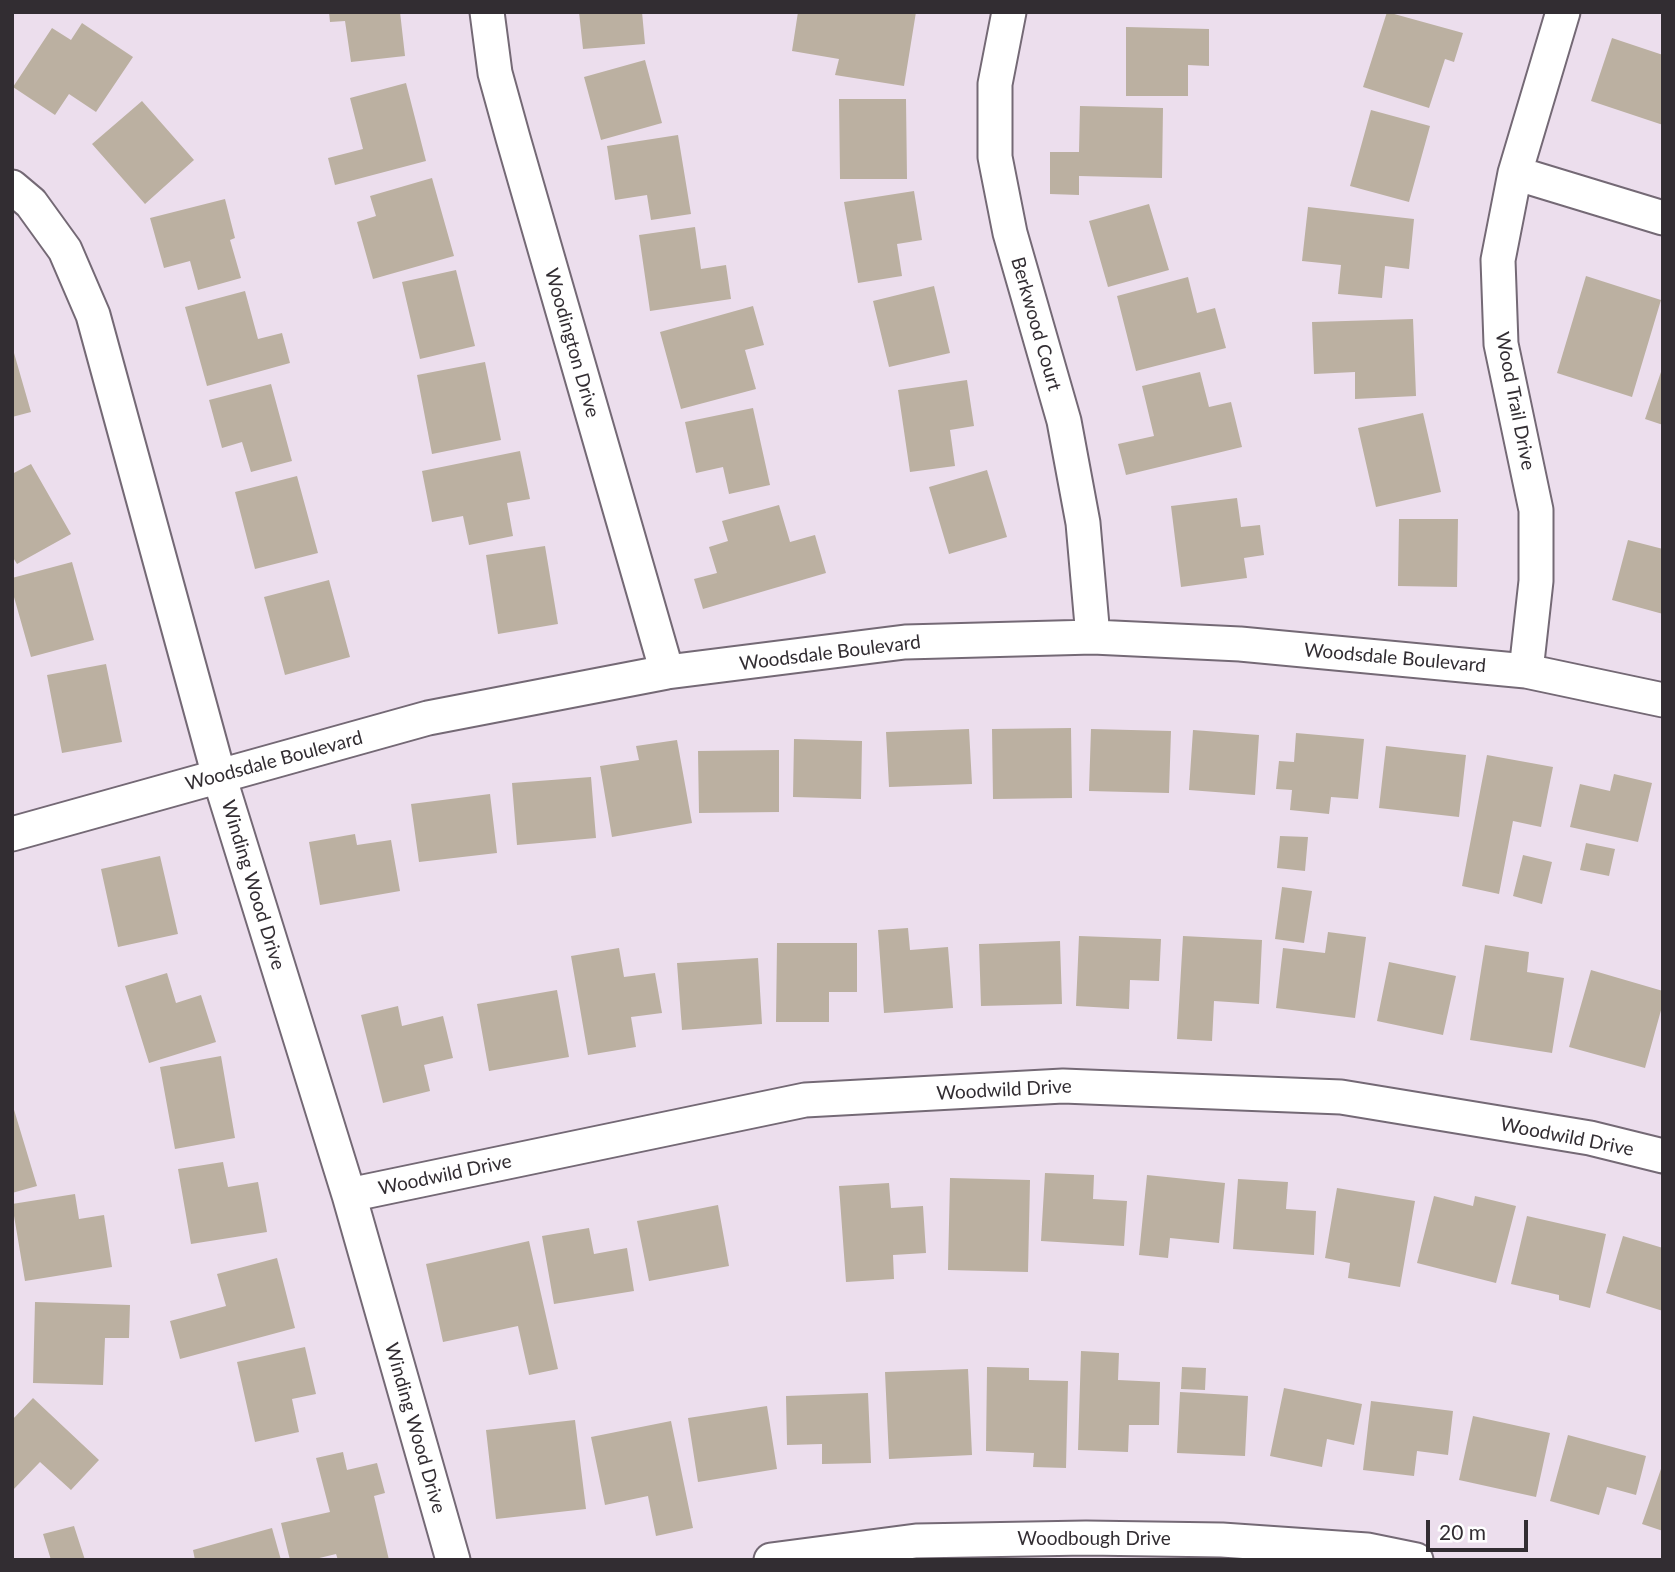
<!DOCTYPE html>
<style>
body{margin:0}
#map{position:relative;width:1675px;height:1572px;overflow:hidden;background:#ecdeed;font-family:Lato,sans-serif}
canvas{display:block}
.frame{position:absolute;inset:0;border:14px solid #322d32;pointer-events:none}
.scale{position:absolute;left:1426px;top:1520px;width:102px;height:32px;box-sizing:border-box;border:4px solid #322d32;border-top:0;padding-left:9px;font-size:21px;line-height:24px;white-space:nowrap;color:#322d32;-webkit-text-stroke:5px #fff;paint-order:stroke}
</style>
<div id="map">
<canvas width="1675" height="1572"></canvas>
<div class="frame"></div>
<div class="scale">20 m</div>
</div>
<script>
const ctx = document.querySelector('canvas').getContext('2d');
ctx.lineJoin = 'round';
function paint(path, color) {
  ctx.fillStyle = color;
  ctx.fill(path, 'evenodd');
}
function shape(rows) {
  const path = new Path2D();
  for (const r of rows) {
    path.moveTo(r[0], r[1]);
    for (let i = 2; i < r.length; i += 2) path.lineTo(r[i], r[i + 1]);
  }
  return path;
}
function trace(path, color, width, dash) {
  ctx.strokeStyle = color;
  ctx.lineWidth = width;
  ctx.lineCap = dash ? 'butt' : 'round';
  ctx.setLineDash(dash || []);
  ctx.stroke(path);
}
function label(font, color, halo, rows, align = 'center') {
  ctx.font = font + ' Lato,sans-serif';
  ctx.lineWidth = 7;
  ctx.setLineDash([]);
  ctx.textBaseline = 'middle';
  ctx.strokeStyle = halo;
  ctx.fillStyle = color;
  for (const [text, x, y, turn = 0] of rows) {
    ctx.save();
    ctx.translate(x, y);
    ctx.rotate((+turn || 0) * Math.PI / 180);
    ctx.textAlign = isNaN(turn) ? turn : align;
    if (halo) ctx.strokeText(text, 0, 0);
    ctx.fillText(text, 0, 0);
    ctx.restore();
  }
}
const building = shape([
 [329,12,400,12,405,56,351,62,345,21,330,22],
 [579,12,642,12,645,44,583,49],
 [798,12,916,12,904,86,835,75,839,59,792,51],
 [1387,12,1463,33,1454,62,1445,59,1429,108,1363,87],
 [82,23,133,57,96,112,69,94,55,115,13,87,52,28,71,40],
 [1126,27,1209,29,1209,66,1188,65,1188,96,1126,96],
 [1612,38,1663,55,1663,125,1591,101],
 [645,60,662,123,601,140,584,77],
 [406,83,426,161,335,185,328,158,363,149,350,98],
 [839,99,906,99,907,179,840,179],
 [142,101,194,160,145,204,92,144],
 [1080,106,1163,108,1162,178,1079,176,1079,195,1050,194,1050,152,1079,152],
 [1371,110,1430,126,1409,202,1350,186],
 [678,135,691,214,651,220,647,195,615,200,607,146],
 [432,178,454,256,373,279,357,222,376,216,370,196],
 [914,191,922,240,897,244,902,276,858,283,844,202],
 [225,199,235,238,230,240,241,278,198,290,190,261,164,268,150,218],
 [1149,204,1169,270,1108,287,1089,221],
 [1308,207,1414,219,1409,269,1385,266,1382,298,1338,294,1341,265,1302,261],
 [695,227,701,269,726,265,731,299,650,311,639,235],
 [456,270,475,346,420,359,402,282],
 [1586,276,1661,300,1632,397,1557,373],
 [1188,277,1197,313,1215,308,1226,348,1136,371,1117,296],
 [934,286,950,353,889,367,873,301],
 [245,291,258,339,282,333,290,363,207,386,185,307],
 [753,306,764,345,745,350,756,389,681,409,660,332],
 [1413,319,1416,396,1355,399,1355,372,1314,374,1312,322],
 [12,346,31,412,12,417],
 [485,362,501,440,432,454,417,375],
 [1663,366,1663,425,1645,419],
 [1200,372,1209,407,1231,402,1242,447,1126,475,1118,444,1154,436,1142,386],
 [967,380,974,426,950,430,955,466,910,472,898,390],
 [271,384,292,461,251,472,242,442,222,448,209,400],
 [753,408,770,485,729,494,723,467,696,473,685,422],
 [1423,413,1441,492,1376,507,1358,428],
 [520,451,530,499,507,503,513,536,469,545,463,516,432,522,422,471],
 [31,464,71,534,17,564,12,556,12,474],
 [987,470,1007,537,949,554,929,487],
 [297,476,318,553,255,569,235,492],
 [1237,498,1241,527,1260,525,1264,555,1244,558,1247,578,1181,587,1171,506],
 [779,505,790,542,815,535,826,573,703,609,694,579,717,573,709,547,728,541,722,521],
 [1399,519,1458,519,1457,587,1398,586],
 [1628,540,1663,549,1663,614,1612,600],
 [545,546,558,624,498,634,486,555],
 [72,562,94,640,31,657,12,590,12,578],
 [329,580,350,657,285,675,264,597],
 [106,664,122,742,62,753,47,675],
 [1071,728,1072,798,993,799,992,729],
 [969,729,972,784,889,787,886,732],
 [1091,729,1171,731,1169,793,1089,791],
 [1193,730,1259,735,1255,795,1189,790],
 [1296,733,1364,739,1358,799,1331,797,1329,814,1290,810,1292,790,1276,789,1279,761,1294,762],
 [794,739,862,741,861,799,793,797],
 [677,740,692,823,612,837,600,766,639,760,636,746],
 [1386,746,1466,755,1459,817,1379,808],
 [779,750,779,812,699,813,698,751],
 [1487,755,1553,767,1541,827,1513,821,1499,894,1462,886],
 [1614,774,1652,783,1638,842,1570,827,1580,784,1610,791],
 [591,777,596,838,517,845,512,783],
 [490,794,497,853,419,862,411,804],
 [355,834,357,845,391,840,400,891,320,905,309,842],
 [1280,836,1308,837,1305,871,1277,868],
 [1586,843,1615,849,1609,876,1580,870],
 [1523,855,1552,862,1542,904,1513,896],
 [160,856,178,934,118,947,101,869],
 [1282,887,1312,891,1304,943,1275,939],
 [908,928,910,950,948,947,953,1008,884,1013,878,930],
 [1328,932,1366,937,1355,1018,1276,1008,1283,948,1325,953],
 [1079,936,1161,939,1159,981,1130,980,1129,1009,1076,1006],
 [1183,936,1262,940,1259,1004,1214,1001,1212,1041,1177,1039],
 [1060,941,1062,1004,981,1006,979,944],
 [777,943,857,943,857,992,829,992,829,1022,776,1022],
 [1485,945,1529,952,1527,972,1564,978,1552,1053,1470,1040],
 [619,948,624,977,655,973,662,1013,631,1017,636,1047,588,1055,571,956],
 [758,958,762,1024,682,1030,677,963],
 [1389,962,1456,976,1443,1035,1377,1021],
 [1591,970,1663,991,1663,1003,1645,1068,1569,1047],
 [167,973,176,1003,201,995,216,1042,149,1063,125,986],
 [557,990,569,1057,489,1071,477,1004],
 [398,1006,402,1026,443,1016,453,1058,424,1065,430,1091,383,1103,361,1015],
 [221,1056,235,1138,175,1149,160,1067],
 [12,1103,37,1186,12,1193],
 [223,1162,228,1187,258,1182,267,1232,191,1244,178,1169],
 [1045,1173,1094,1175,1093,1199,1127,1201,1124,1246,1041,1241],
 [1147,1175,1225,1183,1219,1243,1170,1238,1168,1258,1139,1255],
 [950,1178,1030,1180,1028,1272,948,1270],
 [1238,1179,1288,1182,1286,1209,1316,1211,1314,1255,1233,1249],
 [889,1183,891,1208,923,1206,926,1253,893,1255,894,1279,846,1282,839,1186],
 [1337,1188,1415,1201,1400,1287,1348,1278,1350,1263,1325,1258],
 [75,1194,79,1219,104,1215,112,1267,25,1281,12,1204],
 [1434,1196,1473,1206,1475,1196,1516,1206,1496,1283,1417,1263],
 [718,1205,729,1266,649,1281,637,1221],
 [1527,1216,1606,1234,1590,1308,1559,1300,1559,1295,1511,1284],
 [589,1228,594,1254,627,1248,634,1291,554,1304,542,1236],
 [1623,1236,1663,1248,1663,1311,1606,1293],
 [529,1241,558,1369,529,1375,518,1326,443,1342,426,1264],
 [277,1258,295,1328,180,1359,170,1321,226,1306,217,1274],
 [35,1302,130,1305,129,1338,105,1338,103,1385,33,1383],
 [305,1347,316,1394,292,1399,299,1432,255,1442,237,1362],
 [1081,1351,1119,1353,1118,1380,1160,1382,1159,1425,1129,1425,1128,1452,1078,1450],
 [987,1367,1029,1368,1029,1380,1068,1381,1066,1468,1033,1467,1034,1453,986,1451],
 [1182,1367,1206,1368,1205,1390,1181,1389],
 [968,1369,972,1455,889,1459,885,1372],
 [1284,1388,1362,1404,1354,1445,1327,1439,1322,1467,1270,1456],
 [1180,1392,1248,1396,1245,1456,1177,1453],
 [868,1393,871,1463,822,1464,822,1444,787,1445,786,1396],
 [33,1398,99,1460,71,1490,40,1462,12,1491,12,1420],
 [1371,1401,1453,1411,1448,1455,1417,1451,1414,1476,1363,1470],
 [767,1406,777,1469,698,1482,688,1418],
 [1473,1416,1550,1433,1536,1497,1459,1480],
 [575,1420,586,1509,496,1519,486,1430],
 [671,1421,693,1528,656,1536,648,1496,605,1505,591,1437],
 [1568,1435,1646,1456,1636,1495,1607,1487,1599,1515,1550,1501],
 [343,1452,347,1470,377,1463,385,1493,374,1496,389,1560,338,1560,336,1554,311,1560,290,1560,281,1523,330,1512,316,1458],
 [1663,1463,1663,1531,1642,1524],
 [74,1526,85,1560,51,1560,43,1534],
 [272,1528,281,1560,195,1560,193,1550]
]);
const minor = shape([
 [487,12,495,73,513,138,667,672],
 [1009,12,995,84,995,157,1010,233,1064,421,1083,523,1093,637],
 [1515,173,1663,218],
 [12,187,31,203,65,250,93,315,219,776,349,1195,453,1560],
 [1526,671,1536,581,1536,510,1501,344,1498,260,1515,173,1563,12],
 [12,834,428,718,667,672,905,642,1093,637,1240,644,1526,671,1663,700],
 [349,1195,805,1100,1063,1086,1341,1097,1590,1138,1663,1156],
 [771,1560,916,1541,1086,1538,1222,1540,1367,1550,1416,1560]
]);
const streetNames = [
 ["Berkwood Court",1036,324,74],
 ["Woodington Drive",572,343,74],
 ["Wood Trail Drive",1515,401,79],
 ["Woodsdale Boulevard",830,653,-7],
 ["Woodsdale Boulevard",1395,658,5],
 ["Woodsdale Boulevard",274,761,-15],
 ["Winding Wood Drive",253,885,73],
 ["Woodwild Drive",1004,1090,-3],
 ["Woodwild Drive",1567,1137,11],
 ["Woodwild Drive",445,1175,-12],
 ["Winding Wood Drive",415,1428,74],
 ["Woodbough Drive",1094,1539]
];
paint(building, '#bbb0a1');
trace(minor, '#746975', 37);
trace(minor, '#fff', 33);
label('19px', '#322d32', '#fff', streetNames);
</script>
